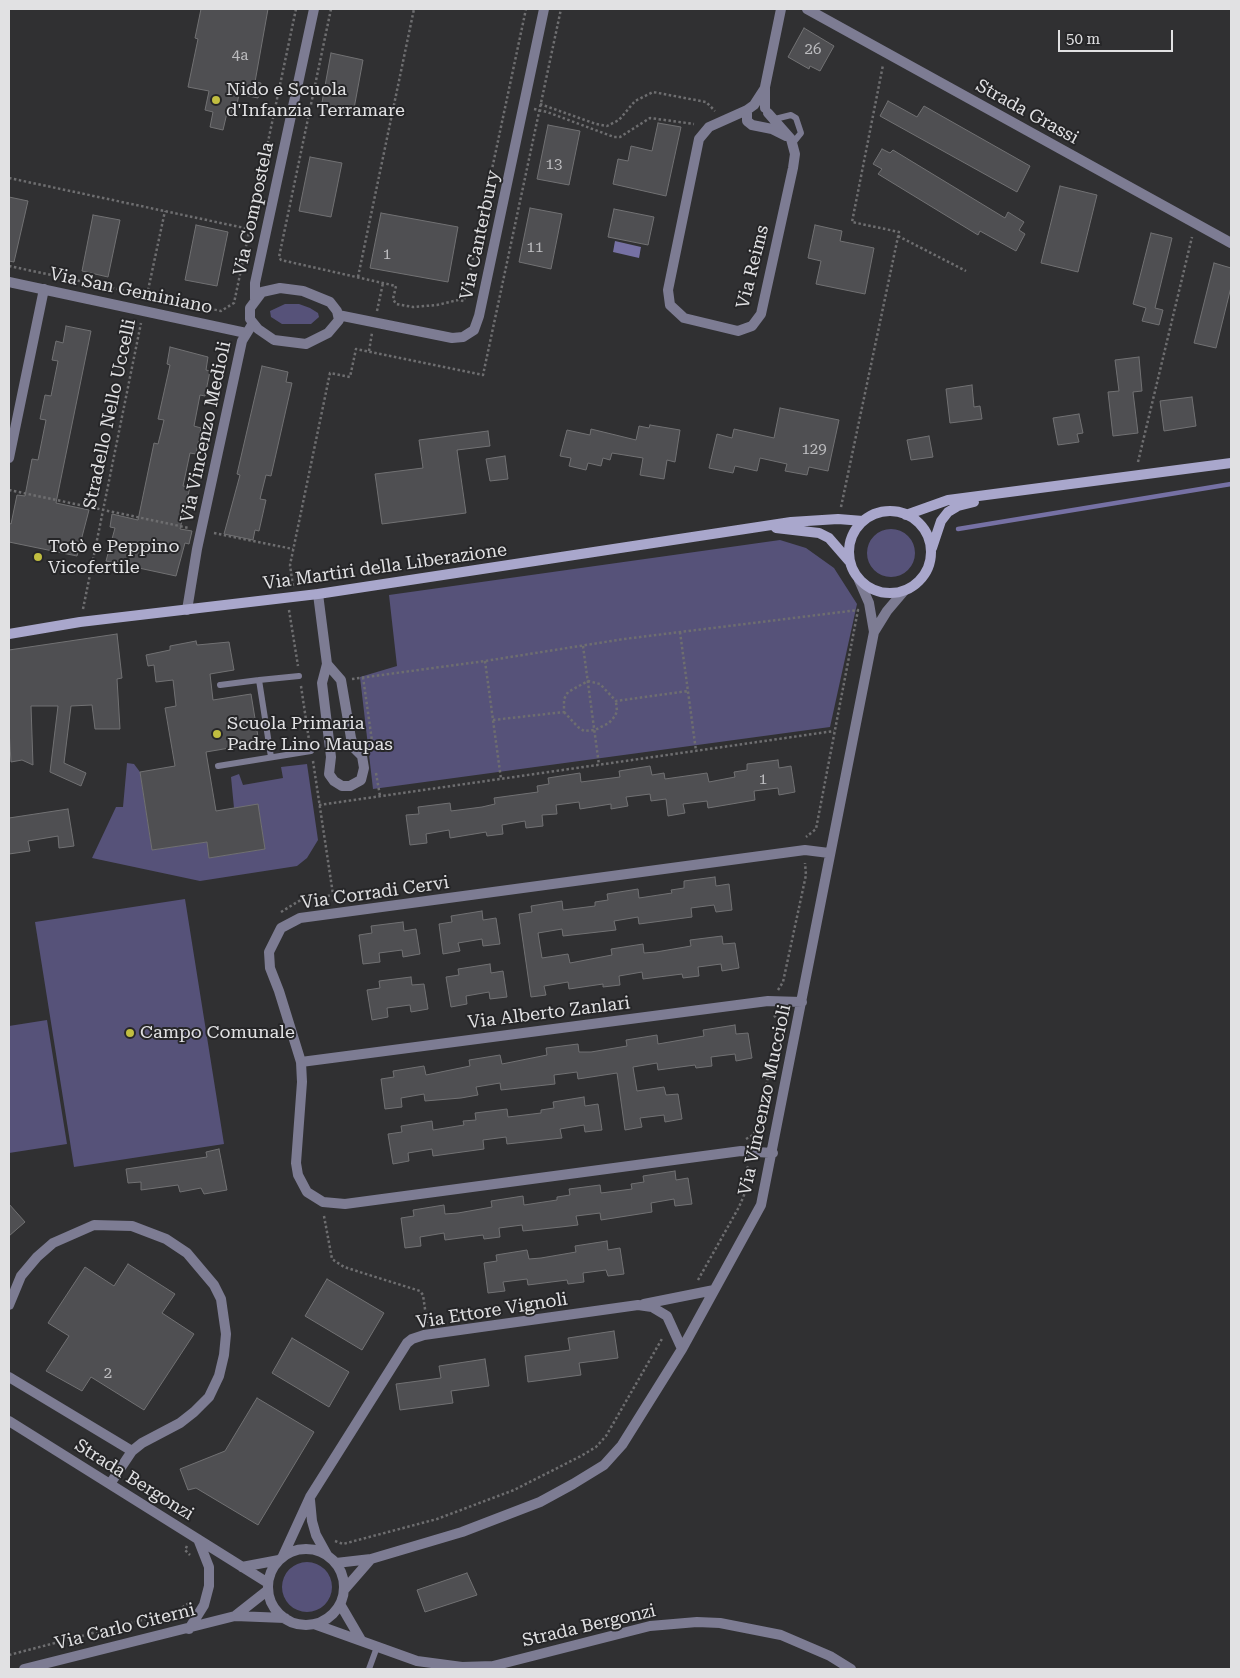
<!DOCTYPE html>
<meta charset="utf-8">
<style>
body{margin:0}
#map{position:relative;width:1240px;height:1678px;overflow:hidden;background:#303032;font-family:"Roboto Serif",serif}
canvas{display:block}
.frame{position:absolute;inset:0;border:10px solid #e1e1e3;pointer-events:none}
.scale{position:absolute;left:1058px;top:30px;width:115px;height:22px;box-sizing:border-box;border:2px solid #e1e1e3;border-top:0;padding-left:6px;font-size:15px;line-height:18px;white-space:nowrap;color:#e1e1e3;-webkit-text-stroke:4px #262628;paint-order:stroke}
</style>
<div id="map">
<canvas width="1240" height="1678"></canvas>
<div class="frame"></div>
<div class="scale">50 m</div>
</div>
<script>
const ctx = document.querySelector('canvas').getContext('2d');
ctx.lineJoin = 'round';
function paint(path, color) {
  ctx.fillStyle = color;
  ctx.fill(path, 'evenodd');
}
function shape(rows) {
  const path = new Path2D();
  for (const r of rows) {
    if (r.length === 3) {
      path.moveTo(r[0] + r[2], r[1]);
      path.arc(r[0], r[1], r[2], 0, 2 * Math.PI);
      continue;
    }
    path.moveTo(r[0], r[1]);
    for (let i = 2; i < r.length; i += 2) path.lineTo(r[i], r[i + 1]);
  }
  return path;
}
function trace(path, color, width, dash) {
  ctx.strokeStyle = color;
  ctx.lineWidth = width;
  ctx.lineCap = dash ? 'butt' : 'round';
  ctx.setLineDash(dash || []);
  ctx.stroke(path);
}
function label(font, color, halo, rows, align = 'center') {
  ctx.font = font + ' "Roboto Serif",serif';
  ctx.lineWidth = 4;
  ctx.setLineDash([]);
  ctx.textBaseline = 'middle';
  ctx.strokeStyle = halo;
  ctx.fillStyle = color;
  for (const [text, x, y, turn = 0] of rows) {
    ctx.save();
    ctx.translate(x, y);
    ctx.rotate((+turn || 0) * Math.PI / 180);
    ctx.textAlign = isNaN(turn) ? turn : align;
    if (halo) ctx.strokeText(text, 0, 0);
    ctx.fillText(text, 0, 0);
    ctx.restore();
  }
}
const green = shape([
 [285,304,299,304,310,308,318,313,319,317,311,324,282,324,271,317,270,311],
 [891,553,24],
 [780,540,806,548,834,568,857,604,830,727,373,789,360,677,397,666,389,595],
 [127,763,134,764,140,772,152,850,207,842,209,858,265,849,258,805,234,808,231,777,239,774,243,785,283,778,281,767,307,764,318,840,307,858,297,866,200,881,92,858,116,807,123,807],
 [185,899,224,1144,74,1167,35,922],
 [47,1020,67,1144,9,1153,9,1026],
 [307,1587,25]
]);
const water = shape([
 [615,241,641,247,639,258,613,252]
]);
const stream = shape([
 [958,529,1231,484]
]);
const building = shape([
 [201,9,268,9,255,82,261,83,258,98,239,94,235,115,227,113,223,130,210,127,213,112,205,110,209,91,188,87,198,39,195,38,201,9],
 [804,28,834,46,820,71,810,66,809,69,788,57,804,28],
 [331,53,363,60,353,114,321,108,331,53],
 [888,101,917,117,924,106,1030,166,1017,192,880,116,888,101],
 [658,123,681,127,666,196,613,184,618,159,628,161,631,146,652,151,658,123],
 [548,125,580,131,569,185,537,179,548,125],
 [882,149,890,153,893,150,1005,218,1008,212,1024,222,1019,230,1025,234,1016,251,980,231,978,235,878,174,882,169,873,164,882,149],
 [310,157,342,163,331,217,299,211,310,157],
 [1060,186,1097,195,1078,272,1041,263,1060,186],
 [9,197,28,201,14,262,9,261,9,197],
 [530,208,562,214,551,269,519,262,530,208],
 [614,209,654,217,648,245,608,237,614,209],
 [381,213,458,227,448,282,370,268,381,213],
 [93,215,120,220,108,277,82,271,93,215],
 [196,225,228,232,217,286,185,280,196,225],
 [815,225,842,231,840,241,874,248,865,294,816,284,821,261,808,258,815,225],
 [1151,233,1172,238,1155,308,1163,310,1159,325,1142,321,1146,308,1133,304,1151,233],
 [1214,263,1231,268,1231,287,1216,348,1194,343,1214,263],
 [66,326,91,331,56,503,89,510,77,556,9,542,9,523,11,524,17,495,25,496,32,459,38,460,46,420,40,419,45,395,51,396,58,361,52,360,56,341,63,343,66,326],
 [170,347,208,357,206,370,210,371,205,396,200,395,194,426,201,428,196,454,190,453,183,486,190,487,180,529,192,531,189,544,185,543,176,576,106,561,115,528,110,527,112,514,138,520,154,443,158,444,164,420,158,419,170,365,167,364,170,347],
 [1139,357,1142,391,1133,392,1138,433,1113,436,1108,392,1119,391,1115,360,1139,357],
 [262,366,288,372,286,382,292,383,271,476,266,475,260,499,266,500,259,531,255,530,253,540,224,534,240,475,237,474,262,366],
 [972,385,974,407,980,406,982,419,950,423,946,389,972,385],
 [1192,397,1196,426,1164,431,1160,401,1192,397],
 [780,408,839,420,828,471,809,467,807,475,785,471,787,464,760,458,757,471,735,466,733,473,709,468,717,434,732,438,734,429,774,438,780,408],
 [1079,414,1083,433,1077,434,1079,442,1058,445,1053,418,1079,414],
 [650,425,680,430,675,462,667,460,664,479,640,475,643,458,612,453,610,460,603,458,601,466,588,463,586,470,569,466,571,458,560,456,567,430,590,435,591,429,636,440,639,426,649,428,650,425],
 [488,431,490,446,457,450,466,513,382,524,375,474,423,468,419,440,488,431],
 [929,436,933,457,911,460,907,440,929,436],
 [505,456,508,479,490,481,486,459,505,456],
 [117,634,122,678,117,679,120,729,95,729,92,705,71,706,64,763,86,773,81,786,50,772,58,706,31,706,33,765,22,760,11,762,9,730,9,650,117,634],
 [196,641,197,645,229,642,234,670,210,674,213,700,251,694,259,743,206,752,216,811,258,804,265,849,209,858,207,842,152,850,140,772,175,766,165,708,176,706,173,680,156,682,154,665,148,666,146,655,170,650,170,646,196,641],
 [778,760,779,768,791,766,795,792,779,795,778,788,754,791,755,800,708,808,707,801,683,804,685,813,668,816,666,799,651,801,650,794,626,797,628,806,611,809,611,804,580,809,579,802,556,805,557,814,542,815,543,826,526,828,525,821,502,825,503,834,487,836,486,832,450,838,449,830,426,834,427,843,410,845,406,815,419,814,418,807,450,803,451,811,482,807,495,804,494,798,538,792,537,786,549,784,548,778,580,773,581,782,620,777,619,771,650,766,652,775,664,773,665,779,707,773,709,782,735,777,734,772,747,770,747,764,778,760],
 [68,809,74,846,59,848,58,836,28,841,30,851,9,854,9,818,68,809],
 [715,877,716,886,729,884,732,910,716,912,714,905,691,908,692,917,639,924,638,917,614,921,616,930,563,936,562,929,538,933,542,958,568,954,570,963,612,955,611,949,643,944,644,953,656,952,691,946,690,940,722,936,723,944,735,943,739,968,722,971,721,964,698,967,699,976,683,978,682,974,643,979,642,972,619,976,620,985,603,987,603,984,569,989,568,982,544,986,546,995,531,997,519,914,532,912,531,906,562,901,563,910,595,906,595,902,608,900,607,894,638,889,639,898,672,893,671,890,684,888,684,881,715,877],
 [482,911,483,920,496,918,500,944,483,946,482,939,458,943,460,951,443,954,439,924,452,922,451,916,482,911],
 [403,922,404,931,416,929,420,954,403,957,402,950,379,953,380,962,363,964,359,935,372,933,371,926,403,922],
 [490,964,491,973,503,971,507,997,490,999,489,992,466,996,467,1004,451,1007,446,977,459,975,458,969,490,964],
 [411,977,412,985,424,984,428,1009,411,1012,410,1005,387,1008,388,1017,372,1020,367,990,380,988,379,981,411,977],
 [735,1025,736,1034,748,1033,752,1058,736,1061,735,1054,711,1057,712,1066,696,1068,695,1065,658,1070,657,1063,633,1067,637,1091,664,1087,666,1095,678,1094,682,1119,665,1122,664,1115,640,1118,642,1127,625,1130,617,1073,578,1079,577,1072,554,1075,555,1084,501,1090,500,1083,476,1087,478,1095,461,1098,425,1101,424,1094,401,1098,402,1107,385,1109,381,1079,394,1077,393,1071,424,1066,426,1075,470,1066,469,1060,500,1055,502,1064,547,1055,546,1048,578,1044,579,1052,591,1052,627,1046,626,1040,657,1035,658,1044,704,1036,703,1030,735,1025],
 [584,1097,585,1106,598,1104,602,1130,585,1132,584,1125,560,1129,562,1138,507,1144,506,1137,483,1140,484,1149,433,1156,432,1149,408,1153,409,1161,393,1164,388,1134,402,1132,401,1126,432,1121,433,1130,464,1125,463,1121,476,1120,475,1113,507,1109,508,1117,541,1113,541,1110,554,1108,553,1102,584,1097],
 [219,1149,227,1190,204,1194,201,1188,180,1192,178,1185,141,1190,141,1182,128,1183,126,1169,207,1157,206,1152,219,1149],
 [675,1171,676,1180,688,1178,692,1204,675,1206,674,1199,651,1203,652,1212,601,1220,600,1213,576,1216,578,1225,561,1227,523,1231,522,1225,499,1228,500,1237,484,1239,483,1235,445,1240,444,1233,420,1237,421,1246,405,1248,401,1218,414,1216,413,1210,444,1205,445,1214,458,1213,492,1207,491,1201,523,1196,524,1205,557,1200,557,1197,570,1195,569,1189,600,1185,601,1193,632,1189,631,1184,644,1182,643,1176,675,1171],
 [9,1204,25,1222,9,1236,9,1204],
 [607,1241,608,1250,620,1248,624,1274,608,1276,606,1270,583,1273,584,1282,568,1284,567,1280,528,1285,527,1279,503,1282,505,1291,488,1293,484,1263,497,1261,496,1255,527,1250,529,1259,541,1258,576,1252,575,1246,607,1241],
 [128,1264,175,1294,162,1313,194,1334,144,1410,91,1377,82,1391,46,1371,69,1336,48,1323,85,1267,114,1286,128,1264],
 [327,1279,384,1313,362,1350,305,1316,327,1279],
 [614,1331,618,1358,579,1363,581,1375,528,1382,525,1356,570,1350,568,1338,614,1331],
 [292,1338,349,1372,329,1407,272,1373,292,1338],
 [485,1359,489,1386,451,1391,453,1403,400,1410,396,1384,441,1378,439,1366,485,1359],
 [257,1398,314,1432,258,1525,196,1488,188,1490,180,1469,225,1451,257,1398],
 [467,1573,477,1595,425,1612,417,1590,467,1573]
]);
const path = shape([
 [331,9,279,257,281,260,396,286,393,299,396,304,413,307,437,305,458,300,464,301,526,9],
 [540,104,596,124,607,126,619,120,635,101,653,92,706,102,715,111],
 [534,109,547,112,614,137,620,137,650,118,694,124],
 [9,178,249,229],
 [898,236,966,271],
 [9,266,221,311,234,303,296,9],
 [358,277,414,9],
 [147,295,165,211],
 [377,311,383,283],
 [369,351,372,333],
 [1138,462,1192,237],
 [9,490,189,528],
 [841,507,899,232,852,222,883,65],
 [214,533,293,549],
 [293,586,290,565,330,373,350,377,356,349,483,375,561,9],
 [83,609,141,323],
 [289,610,298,666],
 [680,632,696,751],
 [583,646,599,765],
 [485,661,501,779],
 [363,677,373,748],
 [352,679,485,661,624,639,858,610,816,829,806,837],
 [301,686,309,740],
 [564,712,578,727,584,731,595,730,609,723,615,716,617,711,616,702],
 [493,720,564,712,564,699,568,692,588,681,600,684,616,701,688,691],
 [313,761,334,901],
 [376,773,380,796],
 [319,805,834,731],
 [281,912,299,901,333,895],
 [778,990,783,982,806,875,805,863],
 [746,1139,753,1135,758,1125,779,1023,774,1015],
 [324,1216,332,1259,344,1267,420,1291,423,1295,427,1323],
 [698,1280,739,1207,750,1181,750,1171,746,1165],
 [335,1541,343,1544,437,1519,514,1490,581,1456,596,1447,606,1436,663,1337],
 [187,1546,185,1550,190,1555],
 [9,1655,177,1611,189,1603]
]);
const lane = shape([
 [775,119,791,115,796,118,801,133,792,144],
 [220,685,259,680],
 [271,757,259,680,299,676],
 [218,766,311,751],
 [369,1669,377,1647]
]);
const street = shape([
 [807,9,1231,243],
 [765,88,754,105,747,110,747,121,752,125,772,129,786,136],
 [765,108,765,87,781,9],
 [747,110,709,127,699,139,668,290,670,305,684,318,738,331,752,326,761,314,793,168,795,154,791,139,768,113],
 [9,282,246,333],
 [280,288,303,291,330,302,337,311,339,320,328,333,306,344,274,340,258,329,250,319,250,308,262,292,280,288],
 [255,299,255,283,314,9],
 [338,315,452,338,463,337,474,330,479,316,544,9],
 [9,458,44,289],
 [859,580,869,603,874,632,887,611,904,591],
 [318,594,327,664,322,683,331,757,329,774,334,781,342,786,350,786,361,780,364,768,362,756,354,748,351,738,341,680,327,664],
 [187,610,197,549,242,341,253,323],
 [301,1062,768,1001,802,1002],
 [773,1153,741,1151,345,1204,323,1202,307,1192,298,1175,296,1163,302,1082,301,1062,279,991,270,968,269,952,281,928,300,918,805,850,829,853],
 [644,1304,714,1290],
 [9,1305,21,1276,37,1257,53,1243,94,1225,132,1226,166,1239,187,1253,214,1285,221,1299,226,1334,224,1355,219,1376,209,1397,194,1412,180,1423,142,1443,132,1451,110,1484],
 [9,1377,132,1451],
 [9,1421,268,1583],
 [310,1500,312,1521,316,1535,327,1555],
 [306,1587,38],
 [282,1558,310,1497,407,1343,412,1339,424,1335,638,1305,652,1307,667,1316,682,1349],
 [336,1563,371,1559,462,1532,540,1502,573,1484,604,1465,622,1445,682,1349,761,1205,874,632],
 [242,1567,279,1560],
 [344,1590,371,1559],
 [340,1604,361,1640],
 [235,1616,268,1590],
 [314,1624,417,1661,462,1667,493,1666,650,1626,697,1622,720,1623,781,1635,830,1656,851,1669],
 [189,1629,204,1605,209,1586,209,1567,198,1539],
 [24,1669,235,1616,285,1618]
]);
const secondary = shape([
 [890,552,41],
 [906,515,948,500,1231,463],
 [776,528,819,533,829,538,849,561],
 [932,548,941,521,948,512,958,506,974,502],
 [9,634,80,622,318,594,791,522,838,519,863,521]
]);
const markers = [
 [216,100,5,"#c1be40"],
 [38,557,5,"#c1be40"],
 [217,734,5,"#c1be40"],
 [130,1033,5,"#c1be40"]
];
const numberNames = [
 ["26",813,50],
 ["4a",240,56],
 ["13",554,165],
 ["11",535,248],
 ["1",387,255],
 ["129",814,450],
 ["1",763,780],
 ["2",108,1374]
];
const poiNames = [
 ["Nido e Scuola",226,90],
 ["d'Infanzia Terramare",226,111],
 ["Totò e Peppino",48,547],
 ["Vicofertile",48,568],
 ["Scuola Primaria",227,724],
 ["Padre Lino Maupas",227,745],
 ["Campo Comunale",140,1033]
];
const streetNames = [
 ["Strada Grassi",1027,112,29],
 ["Via Compostela",254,209,-78],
 ["Via Canterbury",480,235,-78],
 ["Via Reims",753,267,-76],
 ["Via San Geminiano",131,291,12],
 ["Stradello Nello Uccelli",110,414,-78],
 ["Via Vincenzo Medioli",206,432,-78],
 ["Via Martiri della Liberazione",385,567,-8],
 ["Via Corradi Cervi",375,893,-8],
 ["Via Alberto Zanlari",549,1013,-7],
 ["Via Vincenzo Muccioli",765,1100,-78],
 ["Via Ettore Vignoli",492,1311,-9],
 ["Strada Bergonzi",134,1480,32],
 ["Strada Bergonzi",589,1626,-13],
 ["Via Carlo Citerni",125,1627,-14]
];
paint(green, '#565279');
paint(water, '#7671a4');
trace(stream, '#7671a4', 4.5);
paint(building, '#4f4f52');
trace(building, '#717173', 1);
trace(path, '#6e6e70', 2.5, [2.5, 2.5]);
trace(lane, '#7d7c93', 6);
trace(street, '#7d7c93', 10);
trace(secondary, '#a9a7cc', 10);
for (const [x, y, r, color] of markers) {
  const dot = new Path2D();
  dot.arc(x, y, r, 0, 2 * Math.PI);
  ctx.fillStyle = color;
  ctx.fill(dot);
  trace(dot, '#262628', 2);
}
label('15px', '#bcbcbf', null, numberNames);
label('18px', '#e1e1e3', '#262628', poiNames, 'left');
label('18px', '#e1e1e3', '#262628', streetNames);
</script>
